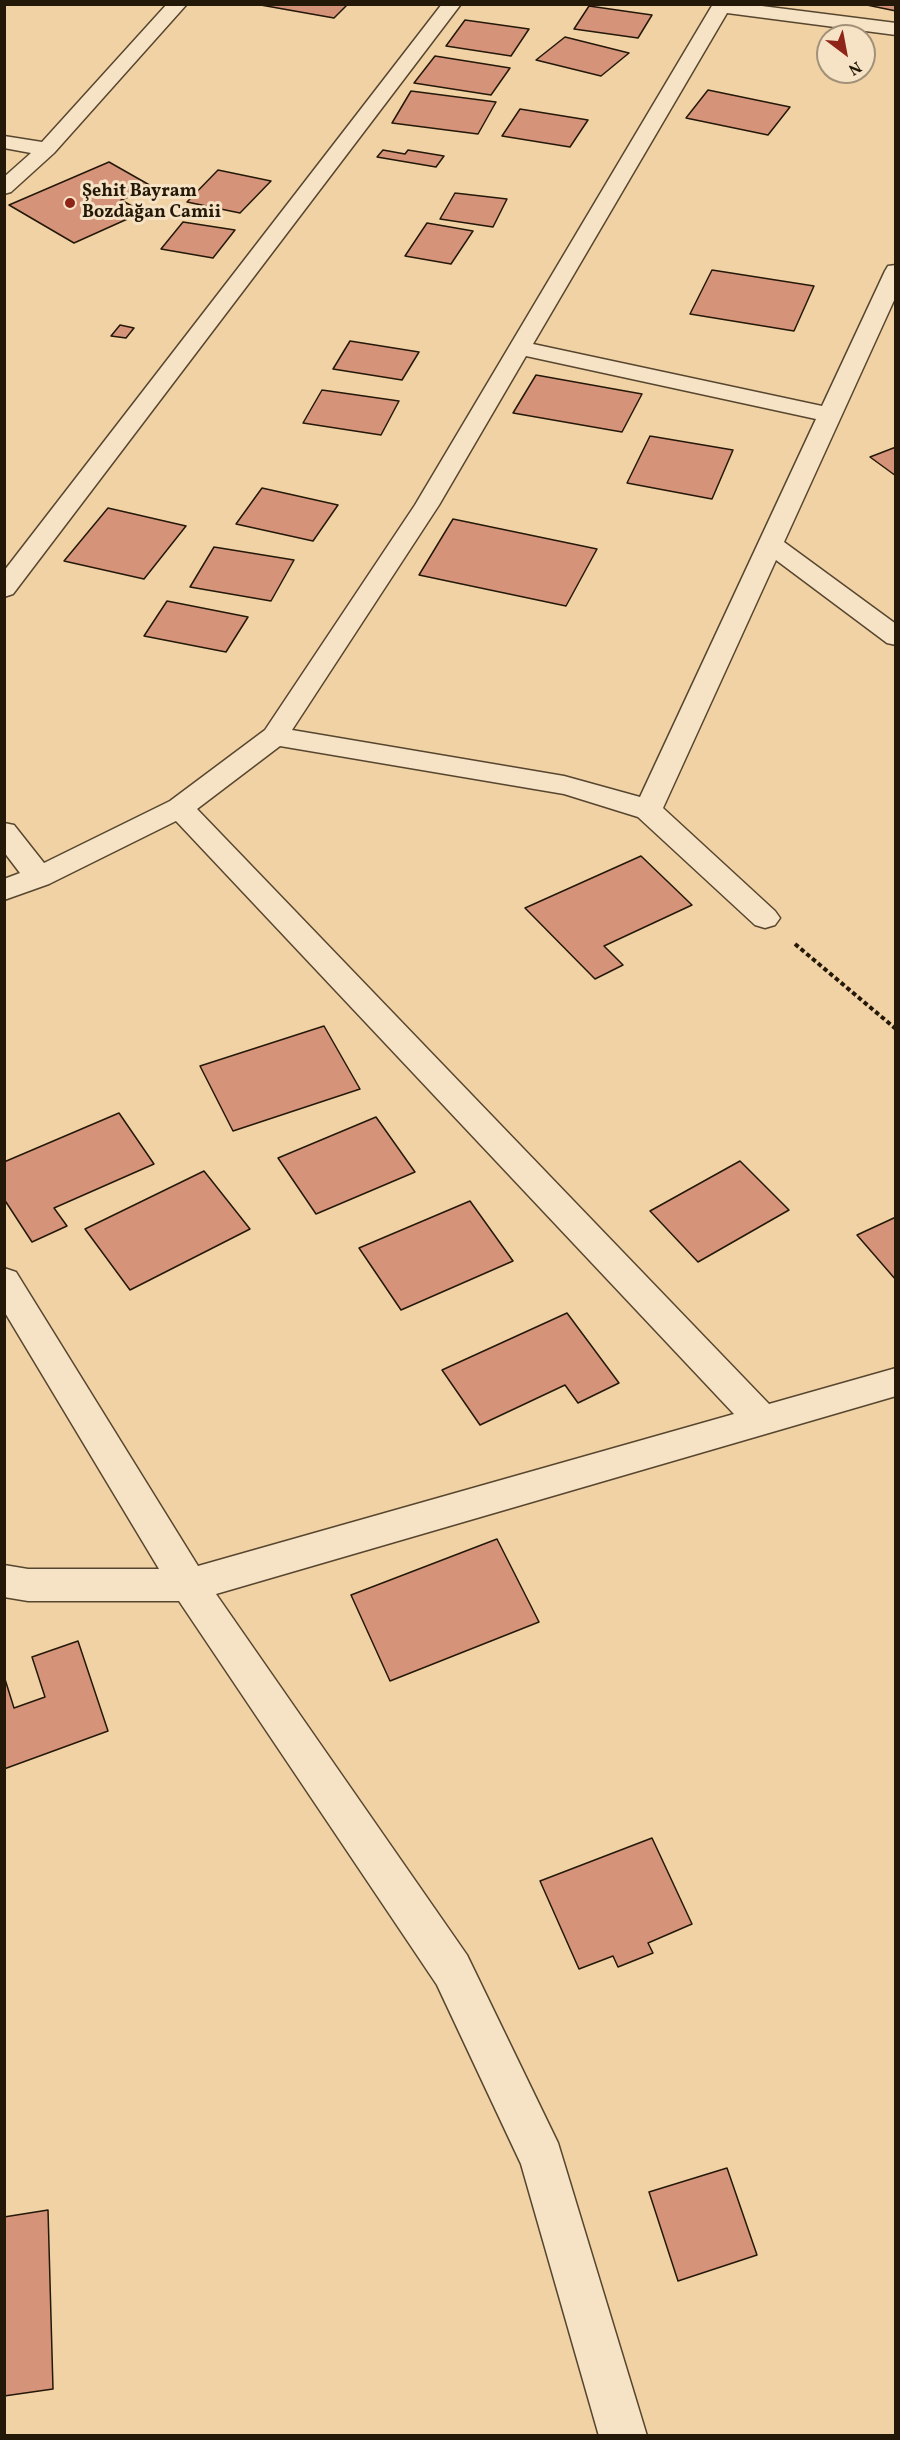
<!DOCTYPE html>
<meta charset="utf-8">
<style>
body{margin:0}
#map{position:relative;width:900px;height:2440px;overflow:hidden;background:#f1d2a5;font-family:Vollkorn,serif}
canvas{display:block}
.frame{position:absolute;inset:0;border:6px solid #241808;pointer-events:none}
.north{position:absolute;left:816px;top:24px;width:60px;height:60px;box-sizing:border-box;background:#f6e2c4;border:2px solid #a29179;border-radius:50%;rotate:148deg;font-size:16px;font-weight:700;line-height:24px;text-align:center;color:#241808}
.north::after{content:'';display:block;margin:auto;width:21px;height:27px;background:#8f2418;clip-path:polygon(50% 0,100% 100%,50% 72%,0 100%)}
</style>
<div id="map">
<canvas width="900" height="2440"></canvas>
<div class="frame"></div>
<div class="north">N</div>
</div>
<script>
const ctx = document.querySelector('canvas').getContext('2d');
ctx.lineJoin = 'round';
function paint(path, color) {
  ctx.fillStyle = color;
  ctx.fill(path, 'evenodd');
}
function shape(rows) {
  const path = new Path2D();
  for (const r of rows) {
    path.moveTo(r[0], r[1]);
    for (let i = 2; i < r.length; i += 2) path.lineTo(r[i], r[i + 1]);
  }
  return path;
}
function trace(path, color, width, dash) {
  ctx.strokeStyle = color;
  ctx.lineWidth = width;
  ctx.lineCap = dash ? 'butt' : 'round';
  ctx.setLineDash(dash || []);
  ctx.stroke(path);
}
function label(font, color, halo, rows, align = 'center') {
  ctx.font = font + ' Vollkorn,serif';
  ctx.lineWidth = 6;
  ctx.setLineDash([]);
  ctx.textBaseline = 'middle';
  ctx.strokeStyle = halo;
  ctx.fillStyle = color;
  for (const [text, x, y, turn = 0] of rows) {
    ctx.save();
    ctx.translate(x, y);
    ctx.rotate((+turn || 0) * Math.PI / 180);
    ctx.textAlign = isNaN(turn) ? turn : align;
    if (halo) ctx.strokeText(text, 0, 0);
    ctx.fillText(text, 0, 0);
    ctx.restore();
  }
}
const building = shape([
 [255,4,348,4,334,18,255,4],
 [862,4,896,4,896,11,862,4],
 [589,6,652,15,638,38,574,29,589,6],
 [465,20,529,29,511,56,446,46,465,20],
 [565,37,629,53,601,76,536,60,565,37],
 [435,56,510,68,491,95,414,83,435,56],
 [708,90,790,107,768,135,686,118,708,90],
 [411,91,496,102,478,134,392,123,411,91],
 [520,109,588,120,570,147,502,136,520,109],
 [383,150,405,154,408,150,444,156,436,167,377,157,383,150],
 [109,162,153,187,121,200,143,212,74,243,9,205,109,162],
 [218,170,271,181,240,213,187,202,218,170],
 [455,193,507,199,493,227,440,219,455,193],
 [183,222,235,230,213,258,161,249,183,222],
 [427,223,473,231,451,264,405,256,427,223],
 [712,270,814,286,794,331,690,314,712,270],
 [120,325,134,328,126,338,111,336,120,325],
 [350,341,419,352,402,380,333,369,350,341],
 [536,375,642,394,622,432,513,413,536,375],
 [322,390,399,401,381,435,303,423,322,390],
 [650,436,733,450,712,499,627,483,650,436],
 [896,447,896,476,870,457,896,447],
 [262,488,338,505,313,541,236,524,262,488],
 [108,508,186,526,144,579,64,561,108,508],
 [453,519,597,549,566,606,419,575,453,519],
 [214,547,294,560,271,601,190,587,214,547],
 [167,601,248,617,226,652,144,636,167,601],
 [641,856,692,905,604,946,623,965,595,979,525,908,641,856],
 [324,1026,360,1089,233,1131,200,1066,324,1026],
 [119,1113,154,1164,54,1208,67,1226,32,1242,4,1199,4,1162,119,1113],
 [376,1117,415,1172,316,1214,278,1158,376,1117],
 [740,1161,789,1210,698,1262,650,1211,740,1161],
 [204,1171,250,1229,130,1290,85,1229,204,1171],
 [470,1201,513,1261,401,1310,359,1248,470,1201],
 [896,1217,896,1280,857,1235,896,1217],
 [567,1313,619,1383,578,1403,565,1385,480,1425,442,1370,567,1313],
 [497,1539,539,1622,390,1681,351,1595,497,1539],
 [78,1641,108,1731,4,1769,4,1676,14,1708,45,1697,32,1657,78,1641],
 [652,1838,692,1924,648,1943,653,1953,618,1967,613,1956,579,1969,540,1881,652,1838],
 [727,2168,757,2255,678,2281,649,2192,727,2168],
 [48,2210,53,2389,4,2396,4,2217,48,2210]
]);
const path = shape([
 [795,944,896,1029]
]);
const street = shape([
 [167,4,187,4,54,153,11,192,4,194,4,177,31,153,4,148,4,136,42,142,167,4],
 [442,4,461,4,13,594,4,597,4,571,442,4],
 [713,4,746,4,896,23,896,35,727,13,533,344,822,406,885,271,888,266,896,265,896,296,784,542,896,624,896,645,887,643,776,560,663,808,775,911,780,918,775,925,765,928,755,925,638,817,564,794,280,746,197,809,769,1404,896,1368,896,1396,216,1594,467,1955,558,2143,647,2436,599,2436,521,2164,437,1985,179,1601,28,1601,4,1597,4,1565,28,1569,159,1569,4,1311,4,1268,16,1272,198,1566,734,1414,176,821,49,884,4,900,4,879,20,873,4,852,4,823,14,825,44,863,170,801,265,730,415,505,713,4],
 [526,356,816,419,640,797,564,776,292,730,439,505,526,356]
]);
const markers = [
 [70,203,6,"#8f2418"]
];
const farPoinames = [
 ["Şehit Bayram",82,193],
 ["Bozdağan Camii",82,214]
];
paint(building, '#d5947a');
trace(building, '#241808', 1.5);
trace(street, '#57462f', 3);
trace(path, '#241808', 4, [4.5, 3]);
paint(street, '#f6e2c4');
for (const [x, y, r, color] of markers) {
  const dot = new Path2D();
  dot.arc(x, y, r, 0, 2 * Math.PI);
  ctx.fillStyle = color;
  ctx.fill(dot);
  trace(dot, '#f6e2c4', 2);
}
label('bold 18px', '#241808', '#f6e2c4', farPoinames, 'left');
</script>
